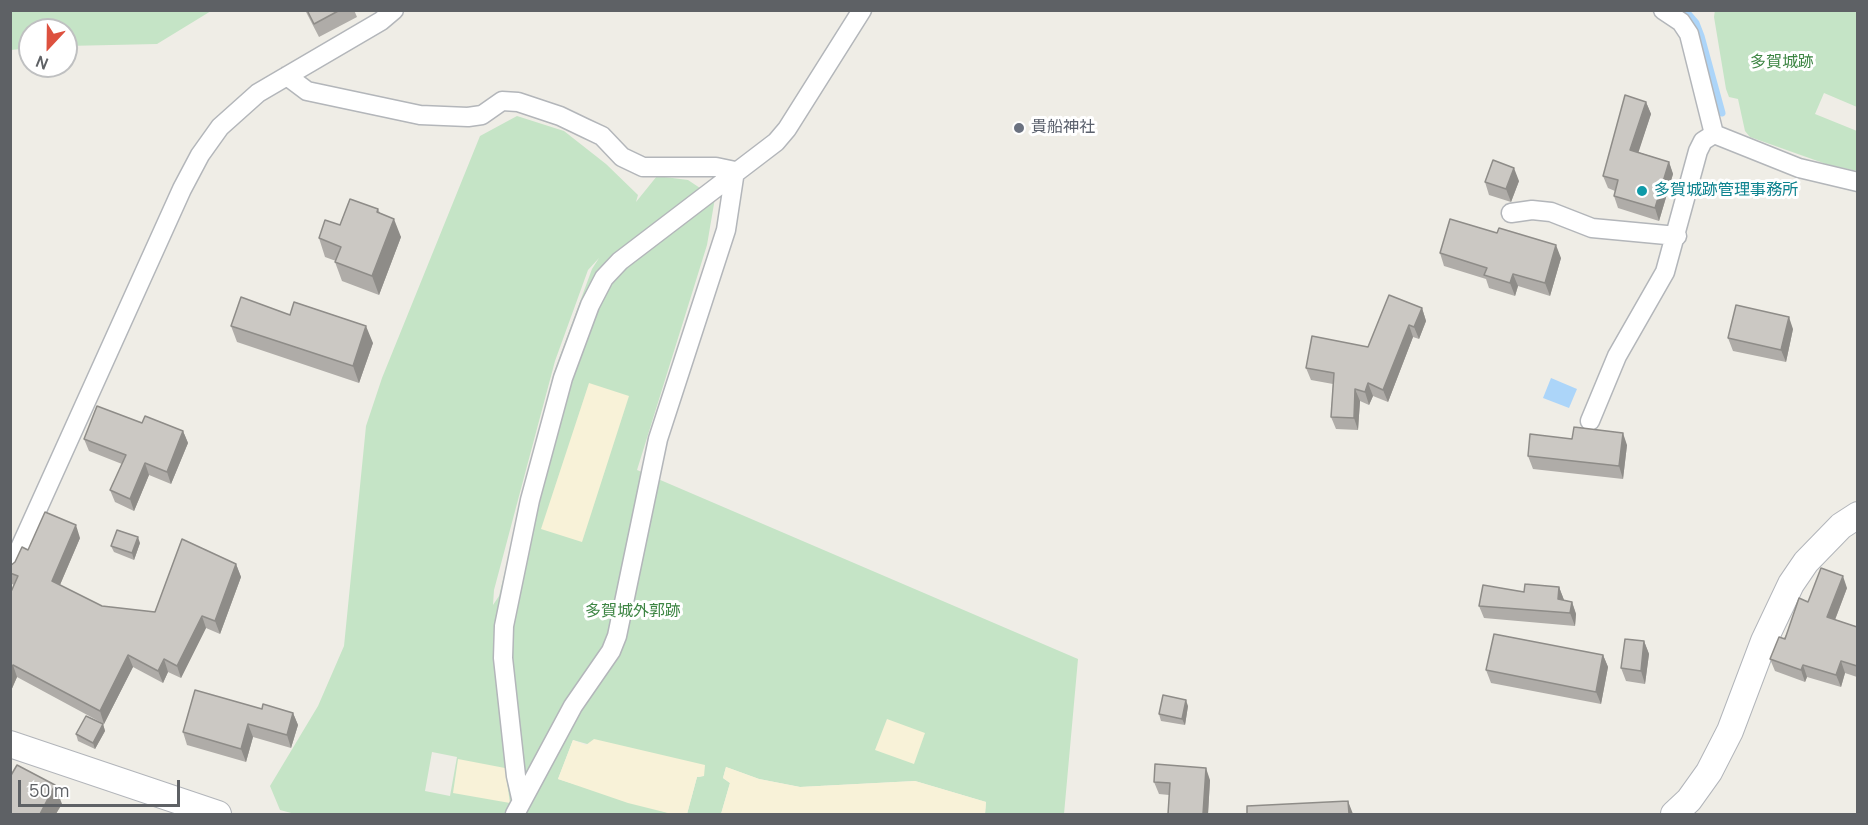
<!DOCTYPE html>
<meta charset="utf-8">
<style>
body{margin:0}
#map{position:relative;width:1868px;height:825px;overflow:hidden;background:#efede6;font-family:Manrope,sans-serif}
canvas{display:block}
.frame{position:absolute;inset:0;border:12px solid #5e6165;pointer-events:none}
.north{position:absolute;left:18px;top:18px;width:60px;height:60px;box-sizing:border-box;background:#fff;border:2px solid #bfc0c1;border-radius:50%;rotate:202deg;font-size:16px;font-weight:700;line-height:24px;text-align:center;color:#5e6165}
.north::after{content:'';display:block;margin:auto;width:21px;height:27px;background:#dd513f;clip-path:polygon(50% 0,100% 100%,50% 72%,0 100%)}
.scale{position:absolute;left:18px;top:780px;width:162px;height:27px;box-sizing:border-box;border:3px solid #5e6165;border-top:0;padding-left:8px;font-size:18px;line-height:21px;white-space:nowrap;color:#5e6165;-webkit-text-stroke:4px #fff;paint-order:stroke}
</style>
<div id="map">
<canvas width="1868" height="825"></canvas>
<div class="frame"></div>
<div class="north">N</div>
<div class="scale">50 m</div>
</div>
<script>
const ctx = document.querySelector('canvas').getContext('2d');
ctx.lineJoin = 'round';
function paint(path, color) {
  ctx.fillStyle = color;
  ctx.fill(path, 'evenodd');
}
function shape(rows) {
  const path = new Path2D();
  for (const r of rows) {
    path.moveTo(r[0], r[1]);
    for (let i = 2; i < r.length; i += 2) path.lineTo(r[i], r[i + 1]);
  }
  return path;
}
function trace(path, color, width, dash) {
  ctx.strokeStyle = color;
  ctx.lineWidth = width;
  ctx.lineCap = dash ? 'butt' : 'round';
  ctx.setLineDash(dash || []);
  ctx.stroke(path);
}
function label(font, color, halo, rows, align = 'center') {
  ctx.font = font + ' Manrope,"Noto Sans JP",sans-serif';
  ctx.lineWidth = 6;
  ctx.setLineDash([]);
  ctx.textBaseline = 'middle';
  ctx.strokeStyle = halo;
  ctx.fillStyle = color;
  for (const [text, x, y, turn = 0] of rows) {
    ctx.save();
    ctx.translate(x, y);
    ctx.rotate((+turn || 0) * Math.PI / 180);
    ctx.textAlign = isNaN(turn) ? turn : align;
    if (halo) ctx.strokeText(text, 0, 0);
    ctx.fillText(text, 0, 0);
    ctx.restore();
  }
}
const green = shape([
 [11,10,210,10,211,11,157,44,66,46,66,30,30,30,30,48,11,50],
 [1715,10,1857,11,1857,107,1824,93,1815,114,1857,131,1857,171,1826,164,1750,137,1745,131,1738,99,1729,97,1726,89,1714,17],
 [517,116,564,131,606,164,638,195,636,202,657,176,688,180,715,198,707,245,637,470,1078,659,1064,814,985,814,986,802,915,781,800,787,759,779,726,767,723,778,730,783,721,814,687,814,697,777,703,777,573,740,558,779,672,814,295,814,280,810,270,786,318,706,344,646,366,426,382,378,480,136],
 [599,258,592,269,553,375,499,596,493,605,494,590,555,361,588,270],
 [432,752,457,757,450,796,425,791]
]);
const sand = shape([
 [589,383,629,396,582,542,541,529],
 [887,719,925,733,914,764,875,750],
 [594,739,705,765,704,776,697,777,687,814,672,814,628,803,558,779,573,740,586,745],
 [458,759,505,768,510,803,453,793],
 [726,767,759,779,800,787,915,781,986,802,985,814,721,814,730,783,723,778]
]);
const water = shape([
 [1551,378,1577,389,1569,408,1543,398]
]);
const stream = shape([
 [1685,10,1696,23,1701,36,1722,113]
]);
const street = shape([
 [287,76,307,91,420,115,468,117,482,115,502,101,518,102,560,116,585,128,602,136,622,157,643,167,716,167,735,171],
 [1714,134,1799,168,1858,182],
 [1511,213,1532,210,1551,212,1592,228,1677,236],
 [1590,421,1617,356,1665,272,1698,151,1703,141,1714,134,1689,34,1681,22,1663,10],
 [10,570,182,189,200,155,220,127,258,93,381,21,394,10],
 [521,798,516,776,503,658,504,626,530,500,563,378,590,305,604,278,620,261,776,142,787,129,862,10],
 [515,814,573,706,611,651,617,636,658,439,726,230,735,171]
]);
const secondary = shape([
 [10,744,218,814],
 [1674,814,1689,800,1709,772,1730,731,1764,641,1791,584,1806,562,1841,526,1858,515]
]);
const wall = shape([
 [305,10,354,10,357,17,319,37],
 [1646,102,1651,114,1638,152,1669,162,1673,174,1659,221,1618,208,1614,196,1615,191,1608,188,1603,176],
 [1519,181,1511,202,1489,195,1485,182],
 [378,209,380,213,401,237,379,295,342,281,335,262,336,261,325,257,319,238,340,225],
 [1440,253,1561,258,1550,296,1518,286,1515,296,1489,288,1486,279,1444,266],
 [1422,308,1426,321,1419,339,1413,337,1388,402,1373,396,1369,405,1360,401,1358,430,1336,429,1331,417,1333,384,1311,380,1306,368,1368,347],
 [290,315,373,343,359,383,237,342,231,326],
 [1793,329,1786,362,1733,351,1728,338],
 [142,423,183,431,188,443,171,484,149,475,134,511,115,502,110,490,122,464,89,451,84,439],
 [1627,445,1623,479,1533,469,1528,456],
 [80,538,60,585,102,606,155,612,236,564,241,577,220,634,206,628,181,678,168,672,163,683,133,667,104,724,17,677,10,693,14,585,10,583,10,566,15,562,28,550],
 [140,543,134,560,114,552,111,546],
 [1559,587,1564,600,1572,602,1576,614,1575,626,1484,618,1479,606,1524,592],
 [1847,588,1835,620,1857,627,1857,677,1845,673,1841,687,1807,677,1805,682,1775,671,1770,659,1808,602],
 [1644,641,1649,654,1645,684,1626,681,1621,668],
 [1603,655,1608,667,1601,704,1491,683,1486,670],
 [1188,706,1185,725,1161,721,1159,714],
 [262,709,293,713,298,725,291,748,253,737,246,762,187,745,183,732],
 [103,724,105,731,95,749,78,741,76,734],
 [1210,780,1208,814,1168,814,1169,795,1159,794,1154,782]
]);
const shadedWall = shape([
 [1646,102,1651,114,1635,163,1630,150],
 [1669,162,1673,174,1659,221,1655,208],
 [1514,168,1519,181,1511,202,1506,189],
 [394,219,401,237,379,295,372,276],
 [1556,245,1561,258,1550,296,1545,283],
 [1513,274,1518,286,1515,296,1510,283],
 [1422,308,1426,321,1419,339,1414,327],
 [1789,317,1793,329,1786,362,1781,350],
 [1409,325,1413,337,1388,402,1383,390],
 [366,326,373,343,359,383,353,366],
 [1368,383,1373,396,1369,405,1365,392],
 [1355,389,1360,401,1358,430,1354,418],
 [183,431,188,443,171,484,167,472],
 [1623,433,1627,445,1623,479,1619,466],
 [145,463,149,475,134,511,130,499],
 [76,525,80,538,56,594,52,581],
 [138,537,140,543,134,560,132,553],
 [236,564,241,577,220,634,215,621],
 [1843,576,1847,588,1831,630,1827,617],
 [1559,587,1564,600,1558,599],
 [1572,602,1576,614,1575,626,1570,613],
 [202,616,206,628,181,678,177,666],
 [1644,641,1649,654,1645,684,1641,671],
 [128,655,133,667,104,724,100,711],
 [1603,655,1608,667,1601,704,1596,692],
 [164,659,168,672,163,683,158,671],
 [1841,661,1845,673,1841,687,1836,675],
 [13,665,17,677,10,693,10,669],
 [1803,665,1807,677,1805,682,1801,670],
 [1186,700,1188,706,1185,725,1182,719],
 [293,713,298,725,291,748,287,735],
 [103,724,105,731,95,749,93,743],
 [248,724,253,737,246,762,241,749],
 [1206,768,1210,780,1208,814,1203,814],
 [55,785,62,804,56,814,40,814],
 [1348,801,1353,814,1349,814]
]);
const building = shape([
 [307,10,340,10,314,24,307,10],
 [1625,95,1646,102,1630,150,1669,162,1655,208,1614,196,1618,180,1603,176,1625,95],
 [1493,160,1514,168,1506,189,1485,182,1493,160],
 [350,199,378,209,377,212,394,219,372,276,335,262,341,247,319,238,325,220,340,225,350,199],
 [1450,219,1497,233,1499,228,1556,245,1545,283,1513,274,1510,283,1484,275,1487,268,1440,253,1450,219],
 [1389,295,1422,308,1414,327,1409,325,1383,390,1368,383,1365,392,1355,389,1354,418,1331,417,1334,373,1306,368,1312,336,1368,347,1389,295],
 [241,297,290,315,294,302,366,326,353,366,231,326,241,297],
 [1736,305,1789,317,1781,350,1728,338,1736,305],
 [97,406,142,423,145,416,183,431,167,472,145,463,130,499,110,490,126,455,84,439,97,406],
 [1574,427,1623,433,1619,466,1528,456,1530,434,1572,439,1574,427],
 [45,512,76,525,52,581,102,606,155,612,182,539,236,564,215,621,202,616,177,666,164,659,158,671,128,655,100,711,13,665,10,669,10,594,18,576,10,573,10,566,15,562,22,547,28,550,45,512],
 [117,530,138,537,132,553,111,546,117,530],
 [1821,568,1843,576,1827,617,1857,627,1857,666,1841,661,1836,675,1803,665,1801,670,1770,659,1779,637,1785,639,1799,598,1808,602,1821,568],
 [1525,584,1559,587,1558,599,1572,602,1570,613,1479,606,1483,585,1524,592,1525,584],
 [1494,634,1603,655,1596,692,1486,670,1494,634],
 [1625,639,1644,641,1641,671,1621,668,1625,639],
 [195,690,262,709,263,704,293,713,287,735,248,724,241,749,183,732,195,690],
 [1163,695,1186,700,1182,719,1159,714,1163,695],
 [86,716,103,724,93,743,76,734,86,716],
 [1155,764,1206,768,1203,814,1168,814,1170,783,1154,782,1155,764],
 [17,765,55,785,40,814,10,814,10,777,17,765],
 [1348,801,1349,814,1247,814,1247,806,1348,801]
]);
const markers = [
 [1019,128,6,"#6b7280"],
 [1642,191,6,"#0f9aa8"]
];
const parkNames = [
 ["多賀城跡",1782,63],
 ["多賀城外郭跡",633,612]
];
const worshipNames = [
 ["貴船神社",1031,128]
];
const cultureNames = [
 ["多賀城跡管理事務所",1654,191]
];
paint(green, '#c5e4c6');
paint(sand, '#f8f2d8');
paint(water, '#acd5f9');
trace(stream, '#acd5f9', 7);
trace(street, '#b3b6ba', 21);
trace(secondary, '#b2b5ba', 28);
trace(street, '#fff', 18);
trace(secondary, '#fff', 26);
paint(wall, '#afaca8');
paint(shadedWall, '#8e8c88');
paint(building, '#cbc8c3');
trace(building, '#8e8c88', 1.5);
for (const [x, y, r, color] of markers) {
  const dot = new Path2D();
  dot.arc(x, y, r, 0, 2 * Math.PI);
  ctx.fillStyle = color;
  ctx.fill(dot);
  trace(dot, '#fff', 2);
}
label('16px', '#3d8543', '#fff', parkNames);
label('16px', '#5b616d', '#fff', worshipNames, 'left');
label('16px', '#0d838f', '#fff', cultureNames, 'left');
</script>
